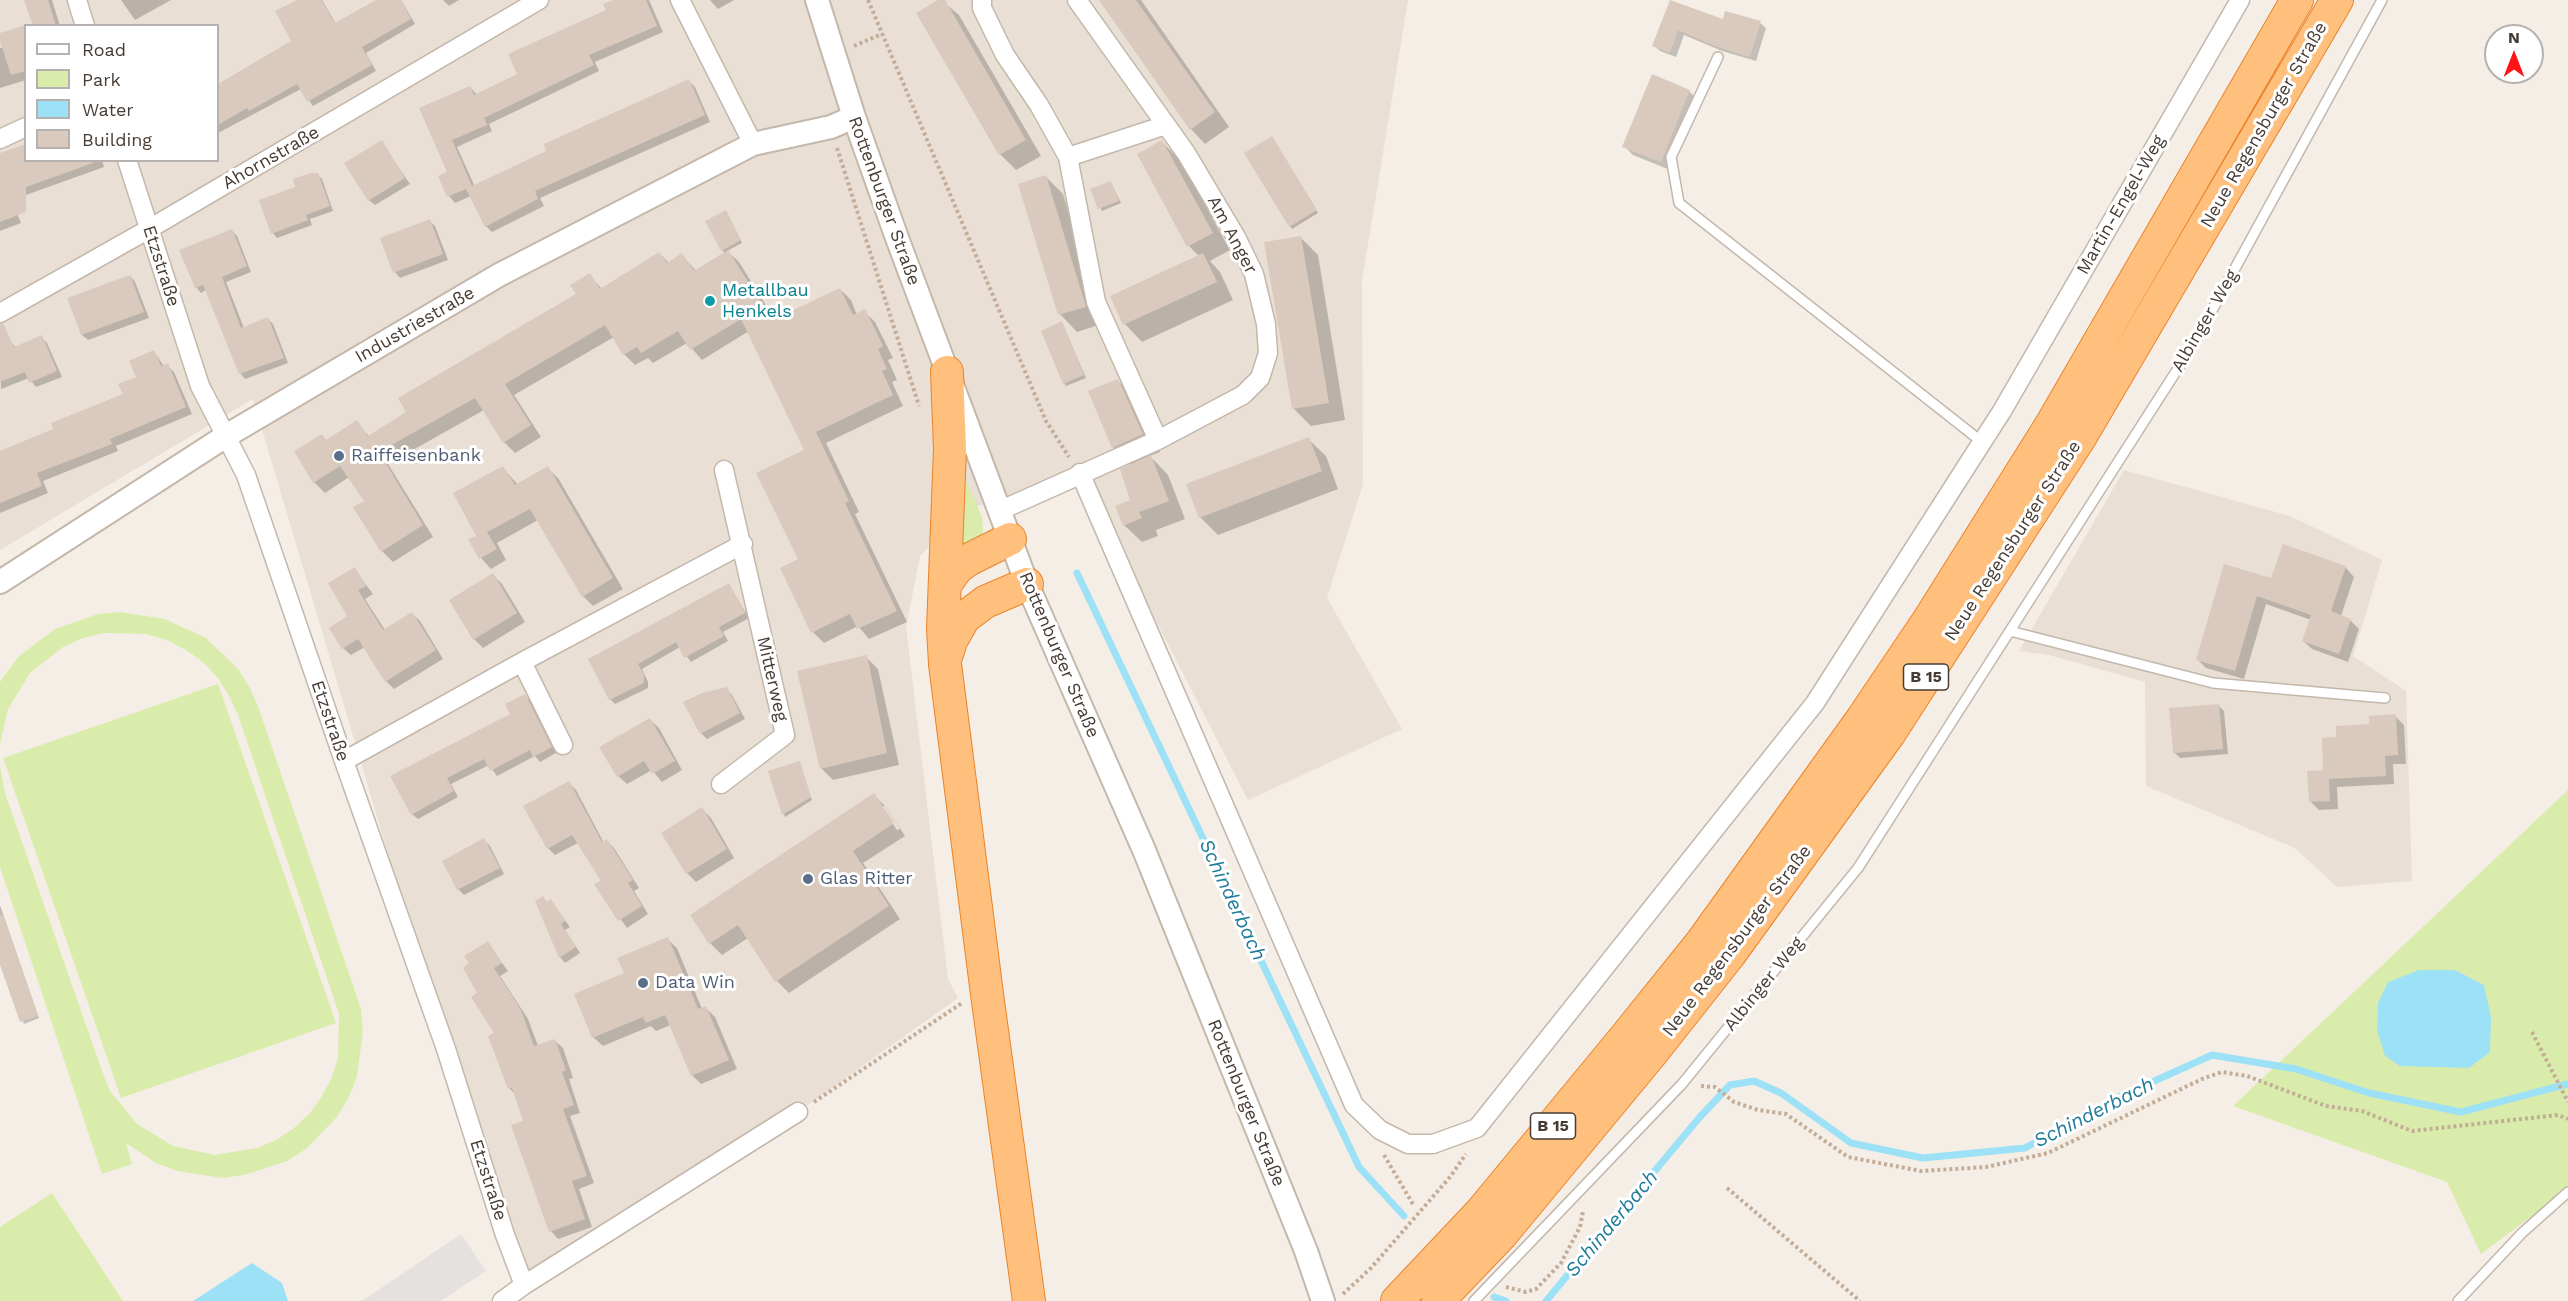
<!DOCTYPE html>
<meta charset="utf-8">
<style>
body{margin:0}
#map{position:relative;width:2568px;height:1301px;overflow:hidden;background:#f5eee6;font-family:"Work Sans",sans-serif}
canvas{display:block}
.legend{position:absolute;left:24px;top:24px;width:195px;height:138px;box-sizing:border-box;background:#fff;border:2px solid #b6b1ae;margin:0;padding:8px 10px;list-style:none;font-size:18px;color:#483d35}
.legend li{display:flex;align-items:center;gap:12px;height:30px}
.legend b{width:30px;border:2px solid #b6b1ae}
.north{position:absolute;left:2484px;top:24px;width:60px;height:60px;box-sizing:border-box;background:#fff;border:2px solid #b6b1ae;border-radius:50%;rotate:0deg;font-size:16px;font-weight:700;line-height:24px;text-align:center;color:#483d35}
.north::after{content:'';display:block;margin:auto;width:21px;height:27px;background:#ff1317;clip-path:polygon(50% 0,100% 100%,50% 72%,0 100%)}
</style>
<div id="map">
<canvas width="2568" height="1301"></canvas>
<ul class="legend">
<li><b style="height:8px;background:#fff"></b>Road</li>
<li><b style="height:16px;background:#daecab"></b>Park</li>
<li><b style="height:16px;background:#9de1f7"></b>Water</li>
<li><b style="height:16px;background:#dacabd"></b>Building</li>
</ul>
<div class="north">N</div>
</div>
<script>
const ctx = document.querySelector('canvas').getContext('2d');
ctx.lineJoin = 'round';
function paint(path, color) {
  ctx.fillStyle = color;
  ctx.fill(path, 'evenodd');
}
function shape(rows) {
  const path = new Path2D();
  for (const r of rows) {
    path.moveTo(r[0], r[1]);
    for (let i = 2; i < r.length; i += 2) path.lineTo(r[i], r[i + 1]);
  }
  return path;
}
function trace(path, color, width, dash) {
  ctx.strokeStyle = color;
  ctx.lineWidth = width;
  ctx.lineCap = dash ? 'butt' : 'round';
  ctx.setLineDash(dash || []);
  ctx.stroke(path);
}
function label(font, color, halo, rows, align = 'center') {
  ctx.font = font + ' "Work Sans",sans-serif';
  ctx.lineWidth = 6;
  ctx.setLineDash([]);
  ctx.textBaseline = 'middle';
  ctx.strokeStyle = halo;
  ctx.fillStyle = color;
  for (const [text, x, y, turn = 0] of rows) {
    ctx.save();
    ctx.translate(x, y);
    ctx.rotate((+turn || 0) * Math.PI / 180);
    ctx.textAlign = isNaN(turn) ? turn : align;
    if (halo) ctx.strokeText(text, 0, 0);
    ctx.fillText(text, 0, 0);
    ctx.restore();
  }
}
const residential = shape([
 [0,0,1408,0,1362,281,1363,484,1327,598,1402,729,1248,800,1080,473,966,510,920,556,906,627,948,979,958,998,798,1112,524,1285,446,1049,253,399,0,550],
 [26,26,218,26,218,160,26,160],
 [2124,470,2290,516,2382,560,2353,656,2406,691,2412,881,2337,887,2295,848,2146,786,2145,682,2049,655,2019,651]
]);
const green = shape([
 [963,473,982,517,983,530,981,537,961,546],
 [120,612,165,619,206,638,238,669,250,688,259,709,361,1009,363,1032,357,1076,349,1097,337,1117,306,1149,287,1161,244,1175,222,1178,177,1171,156,1163,126,1143,132,1164,102,1174,0,867,0,765,5,793,102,1071,110,1091,137,1124,173,1146,215,1155,257,1148,276,1140,294,1128,310,1113,322,1096,332,1077,338,1057,339,1014,238,715,229,696,218,678,203,662,186,650,167,640,146,634,104,633,83,638,63,647,30,673,8,709,0,744,0,682,19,656,55,629,98,614],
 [218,684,336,1023,121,1098,3,758],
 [2568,790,2568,1189,2481,1254,2447,1182,2233,1106],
 [52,1193,123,1301,0,1301,0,1227]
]);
const parking = shape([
 [461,1234,486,1271,441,1301,362,1301]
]);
const water = shape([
 [2419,970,2455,970,2484,985,2491,1017,2490,1052,2469,1068,2400,1066,2385,1056,2377,1030,2378,1003,2388,982],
 [252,1263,282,1283,288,1301,193,1301]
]);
const shadow = shape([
 [26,0,52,0,60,26,28,26,34,24],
 [121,0,171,0,135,20],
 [299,0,322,0,336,24,379,0,401,0,415,24,366,53,376,71,313,106,301,89,218,133,218,86,293,42],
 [443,0,459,0,449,6],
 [617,0,649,0,663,32,595,62,599,71,489,124,492,131,457,147,475,187,689,81,695,87,710,122,540,198,544,206,492,232,486,226,471,196,455,203,449,196,440,177,449,173,421,109,470,87,477,95,519,75,608,11],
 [710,0,734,0,718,9],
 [941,0,959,15,1041,156,1016,170,1000,154],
 [1101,0,1141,0,1229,127,1205,144,1191,129],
 [1671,1,1724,21,1760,23,1766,28,1756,61,1722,51,1684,35,1676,57,1660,51,1654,46],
 [26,26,26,80,0,88,0,48,4,47,0,35],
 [1689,91,1698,100,1670,170,1633,155,1624,146],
 [1274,140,1318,213,1292,229,1290,226],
 [381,142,410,184,375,205,369,200],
 [1162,142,1180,160,1230,250,1210,261,1220,272,1233,300,1142,342,1125,324,1112,296,1199,256,1189,246],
 [31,160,102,160,104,167,12,200,21,223,0,231,0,174],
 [318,175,322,179,333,211,310,219,312,225,277,238,273,233,297,187],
 [1046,177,1063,194,1102,324,1077,332,1060,314],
 [1111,183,1121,203,1102,211,1092,190],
 [728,215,742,243,727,251,739,262,775,320,840,289,851,300,857,315,864,311,875,322,893,358,888,360,897,380,892,382,903,406,826,443,859,512,855,514,907,622,869,639,858,626,824,643,813,632,800,560,806,451,749,331,702,360,687,343,653,363,648,358,635,365,624,354,614,337,514,395,541,437,515,453,504,442,484,410,388,464,433,537,393,562,382,551,366,501,349,477,325,493,314,482,322,436,327,441,356,422,370,437,578,294,589,275,602,289,659,253,669,263,682,255,696,271,725,253,722,250],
 [429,221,435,226,448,260,400,278,395,272],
 [231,230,237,236,251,272,226,282,244,328,268,319,273,324,288,363,245,379,240,373,206,290,201,293,196,287],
 [1301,238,1318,255,1345,420,1311,426,1293,408],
 [130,276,135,282,149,318,88,340,82,335,69,299],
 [1062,323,1086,378,1066,386,1064,383],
 [41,337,47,343,62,377,36,387,29,378,1,389,0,343,9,339,16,348],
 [154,352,164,366,167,365,174,372,192,414,116,446,118,451,43,481,48,493,0,513,0,453,55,430,125,395],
 [1118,381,1135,398,1160,452,1150,456,1168,475,1185,519,1156,530,1158,536,1142,542,1124,525,1132,501,1132,466,1113,447],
 [1308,439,1326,456,1338,489,1218,535,1200,517],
 [503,468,518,485,547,468,558,478,623,589,593,606,583,596,538,520,497,543,506,560,491,569,481,558,470,540,478,536],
 [2283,546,2346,568,2354,577,2341,616,2350,620,2359,629,2348,662,2312,649,2303,641,2311,620,2266,604,2244,679,2206,668,2197,659,2272,580],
 [354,569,373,594,365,599,385,630,412,614,420,621,443,659,394,689,386,681,365,647,351,655,343,648],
 [493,575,502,584,525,622,483,648,474,639],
 [729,585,749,618,723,632,728,641,691,662,680,647,642,669,648,682,648,688,615,704,610,699,590,659],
 [866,657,878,669,899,765,833,780,821,768],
 [726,689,732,695,745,719,707,739,701,733,685,703],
 [525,696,531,701,556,753,540,762,535,756,497,776,489,765,451,784,458,797,418,819,412,814,392,776,512,715],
 [2219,706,2224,711,2228,754,2180,758,2174,752],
 [2395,716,2404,725,2406,764,2393,764,2394,784,2337,787,2338,809,2319,810,2310,801,2338,738],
 [650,720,659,728,682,770,662,782,652,770,627,784,618,776],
 [799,763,812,800,785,817,770,772],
 [569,783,576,790,604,843,607,841,614,848,639,888,634,891,648,914,627,928,596,885,603,881,578,843,555,855,548,848],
 [874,795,886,807,905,836,863,863,900,919,789,993,777,981,748,938,722,955,710,943,692,915],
 [881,806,885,806,900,829,897,830],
 [702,809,711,818,734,858,696,882,687,873],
 [484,840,490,846,504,874,464,895,458,889],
 [551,901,570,927,565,930,580,953,565,963,560,957,548,903],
 [0,905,39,1018,24,1024,0,961],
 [667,939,677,948,702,1009,705,1007,715,1017,737,1069,701,1084,692,1075,671,1025,656,1031,651,1026,603,1046,593,1037],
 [487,943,508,971,500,976,528,1019,538,1046,555,1041,563,1048,573,1078,569,1079,580,1113,570,1116,594,1183,579,1189,592,1227,558,1239,551,1231,525,1122,516,1095,509,1088,496,1033,479,993]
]);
const stream = shape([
 [1077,573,1359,1167,1404,1216],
 [1494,1297,1506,1301],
 [1546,1301,1699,1118,1730,1085,1754,1081,1781,1093,1851,1143,1923,1158,2025,1148,2121,1096,2212,1055,2296,1069,2369,1093,2461,1112,2568,1084]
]);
const building = shape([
 [24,0,48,0,56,26,33,26],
 [297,0,321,0,335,23,376,0,401,0,411,19,362,47,372,65,307,102,297,84,249,111,247,108,218,125,218,84,291,41,275,11],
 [613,0,646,0,657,26,589,55,594,65,484,118,487,125,452,140,472,186,546,151,544,144,689,79,705,115,535,191,538,199,485,227,466,189,447,197,438,176,447,172,419,108,470,86,474,95,517,74,508,54,606,10,603,4],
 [938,0,945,0,1026,140,999,155,916,13],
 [1099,0,1136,0,1215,112,1190,130],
 [1670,0,1723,19,1725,11,1761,21,1750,57,1715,46,1678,30,1670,53,1652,46],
 [26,25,26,71,11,75,0,41,0,33],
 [1652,74,1690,90,1661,162,1622,147],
 [1272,136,1317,210,1289,227,1244,153],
 [382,140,405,178,368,201,344,163],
 [1162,140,1213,233,1187,247,1137,154],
 [26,144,26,160,93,160,93,163,26,187,26,212,0,222,0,153],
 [311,173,318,173,330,206,306,215,308,220,271,234,259,200,295,187,293,179],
 [1046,175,1086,307,1058,315,1018,184],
 [1111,181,1119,201,1098,209,1090,189],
 [726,210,741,240,721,251,705,221],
 [430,219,443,254,393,273,380,238],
 [232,229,247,266,222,277,241,328,268,317,284,358,239,374,203,285,195,288,179,250],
 [1301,236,1329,403,1292,409,1264,242],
 [728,250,772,320,840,288,853,315,865,309,883,346,878,349,887,369,882,371,893,395,816,432,849,501,845,503,897,611,857,629,850,614,811,633,780,568,798,559,756,473,804,450,741,319,690,350,678,331,641,353,637,347,623,355,605,325,505,384,531,425,503,443,475,398,379,452,423,525,381,552,353,507,364,501,340,466,313,483,294,451,322,434,326,440,357,420,368,436,406,412,398,398,576,294,570,285,590,273,600,289,659,252,667,263,682,253,694,271],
 [1203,253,1217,282,1123,325,1110,296],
 [130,275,144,312,81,335,67,298],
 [1062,321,1084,375,1063,384,1041,331],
 [3,323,14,347,42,335,57,371,29,383,25,372,0,382,0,324],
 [154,350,161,366,168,363,186,407,110,439,112,444,37,473,42,486,0,503,0,451,53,429,51,423,123,394,118,384,136,377,129,361],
 [1118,379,1143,434,1112,448,1088,391],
 [1309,437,1322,471,1199,518,1186,484],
 [1151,455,1169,501,1139,512,1142,518,1123,526,1115,506,1130,500,1120,469],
 [503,466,515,485,548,466,613,578,582,597,530,509,487,532,497,549,479,559,468,539,476,536,453,493],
 [2283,544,2346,566,2331,611,2351,619,2339,654,2302,641,2311,615,2257,596,2235,671,2196,660,2224,564,2271,578],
 [355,567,366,586,358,590,383,630,412,612,436,650,385,682,358,639,342,649,329,628,347,616,328,583],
 [493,573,517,613,473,640,449,600],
 [729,583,745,613,719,627,724,636,684,658,676,642,638,664,644,675,644,683,609,700,588,659],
 [867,655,887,753,820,769,797,671],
 [727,687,740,713,700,734,683,702,702,693],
 [525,694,552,747,533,757,530,750,490,771,484,759,447,778,454,791,411,815,390,776,510,714,505,704],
 [2219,704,2223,749,2173,753,2169,708],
 [2396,714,2398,755,2385,756,2386,776,2329,779,2330,801,2309,802,2307,771,2323,770,2322,738,2336,737,2336,726,2369,724,2369,716],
 [650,718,675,761,652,774,644,761,617,777,599,747],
 [800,761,811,797,782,815,768,771],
 [569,781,602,842,607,839,633,880,628,883,642,906,618,921,594,884,601,881,572,835,547,849,523,806],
 [874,793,894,823,853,851,889,906,775,982,738,925,709,944,690,915],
 [702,807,727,849,686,874,661,833],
 [484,838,500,868,457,890,442,861],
 [543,896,547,902,551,899,565,921,561,924,576,947,559,958,535,901],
 [3,915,38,1016,20,1022,0,965,0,916],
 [668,937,698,1009,706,1006,729,1060,691,1076,665,1015,646,1023,643,1017,592,1038,574,994,624,973,617,958],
 [488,941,502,963,494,968,521,1010,534,1046,555,1039,566,1070,562,1072,574,1105,563,1109,587,1176,572,1181,585,1219,549,1232,511,1125,523,1121,512,1088,508,1089,488,1036,494,1033,471,997,477,993,463,968,469,963,464,956]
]);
const path = shape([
 [868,0,1046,421,1069,457],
 [854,46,882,34],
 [837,148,919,406],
 [2532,1032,2568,1102],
 [1701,1086,1715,1087,1734,1102,1758,1110,1786,1114,1848,1157,1921,1171,1986,1167,2048,1153,2202,1079,2222,1072,2247,1076,2326,1106,2362,1111,2412,1131,2558,1115,2568,1119],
 [814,1102,962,1003],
 [1384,1155,1414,1206],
 [1727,1188,1860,1301],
 [1506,1287,1526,1292,1536,1289,1561,1263,1580,1227,1583,1211],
 [1343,1294,1371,1268,1450,1177,1466,1154]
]);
const service = shape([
 [1718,57,1671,157,1679,203,1982,442],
 [2010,631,2213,683,2385,698],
 [1474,1301,1682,1084,1858,868,2193,345,2382,0],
 [2458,1301,2522,1233,2568,1192]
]);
const minor = shape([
 [77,0,85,26],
 [680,0,753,144],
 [982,0,982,8,1005,55,1039,105,1068,157,1096,302,1158,440],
 [0,139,26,127],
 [1068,157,1166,125],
 [127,160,200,386,246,475,344,761,446,1049,505,1235,524,1285],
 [0,313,149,229,539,0],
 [1080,473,1354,1105,1380,1130,1408,1144,1433,1144,1477,1128,1815,703,2002,411,2240,0],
 [999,511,1158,440,1243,395,1260,378,1268,353,1266,324,1254,274,1236,237,1186,153,1077,0],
 [522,662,563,745],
 [344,761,522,662,743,544],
 [721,784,785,735,724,470],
 [502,1301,524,1285,798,1112]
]);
const tertiary = shape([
 [817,0,854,117,897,238,1027,584,1144,850,1306,1251,1323,1301],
 [0,582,226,436,499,275,753,144,831,127,854,117]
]);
const trunk = shape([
 [947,372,950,449,943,628,945,664,987,994,1029,1301],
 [945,585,957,568,968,560,1010,539],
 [947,654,951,641,964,618,985,602,1027,584],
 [1397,1301,1481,1212,1627,1035,1701,943,1862,719,1928,621,2051,425,2297,0],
 [1438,1301,1502,1234,1651,1054,1730,954,1889,734,2081,436,2337,0]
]);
const markers = [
 [710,301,6,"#0f9aa8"],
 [339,456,6,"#5c6f8a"],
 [808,879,6,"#5c6f8a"],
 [643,983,6,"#5c6f8a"]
];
const shields = [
 [1926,677,45],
 [1553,1126,45]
];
const shieldNames = [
 ["B 15",1926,677],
 ["B 15",1553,1126]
];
const streetNames = [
 ["Neue Regensburger Straße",2264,125,-60],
 ["Ahornstraße",271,158,-30],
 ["Rottenburger Straße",884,201,70],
 ["Martin-Engel-Weg",2121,205,-60],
 ["Am Anger",1232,235,62],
 ["Etzstraße",161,266,72],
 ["Albinger Weg",2205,321,-60],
 ["Industriestraße",415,325,-30],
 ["Neue Regensburger Straße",2013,541,-57],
 ["Rottenburger Straße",1059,655,67],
 ["Mitterweg",772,679,77],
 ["Etzstraße",330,721,71],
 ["Neue Regensburger Straße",1737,941,-53],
 ["Albinger Weg",1764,984,-51],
 ["Rottenburger Straße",1246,1103,68],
 ["Etzstraße",488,1180,72]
];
const cultureNames = [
 ["Metallbau",722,291],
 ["Henkels",722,312]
];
const serviceNames = [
 ["Raiffeisenbank",351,456],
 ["Glas Ritter",820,879],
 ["Data Win",655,983]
];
const waterNames = [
 ["Schinderbach",1232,900,65],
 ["Schinderbach",2094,1113,-27],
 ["Schinderbach",1612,1224,-50]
];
paint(residential, '#e9dfd4');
paint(green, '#daecab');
paint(parking, '#e5e1df');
paint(water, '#9de1f7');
paint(shadow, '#0003');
trace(stream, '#9de1f7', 7);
paint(building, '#dacabd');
trace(service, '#c4b7ab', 12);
trace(minor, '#c4b7ab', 21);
trace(tertiary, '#c4b7ab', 26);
trace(trunk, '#eb832a', 34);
trace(path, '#c4ad98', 4, [3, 3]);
trace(service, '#fff', 9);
trace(minor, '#fff', 18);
trace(tertiary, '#fff', 22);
trace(trunk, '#ffc07e', 32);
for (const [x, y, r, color] of markers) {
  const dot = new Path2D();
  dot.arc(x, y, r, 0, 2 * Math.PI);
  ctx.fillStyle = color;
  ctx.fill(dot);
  trace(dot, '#fff', 2);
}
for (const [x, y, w] of shields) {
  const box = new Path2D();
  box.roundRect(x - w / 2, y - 13, w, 26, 4.5);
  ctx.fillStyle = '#fff';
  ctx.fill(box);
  trace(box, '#483d35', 1.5);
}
label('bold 16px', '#483d35', null, shieldNames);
label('18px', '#483d35', '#fff', streetNames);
label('18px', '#0d838f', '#fff', cultureNames, 'left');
label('18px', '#4e5e75', '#fff', serviceNames, 'left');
label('italic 20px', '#207c9b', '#fff', waterNames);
</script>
